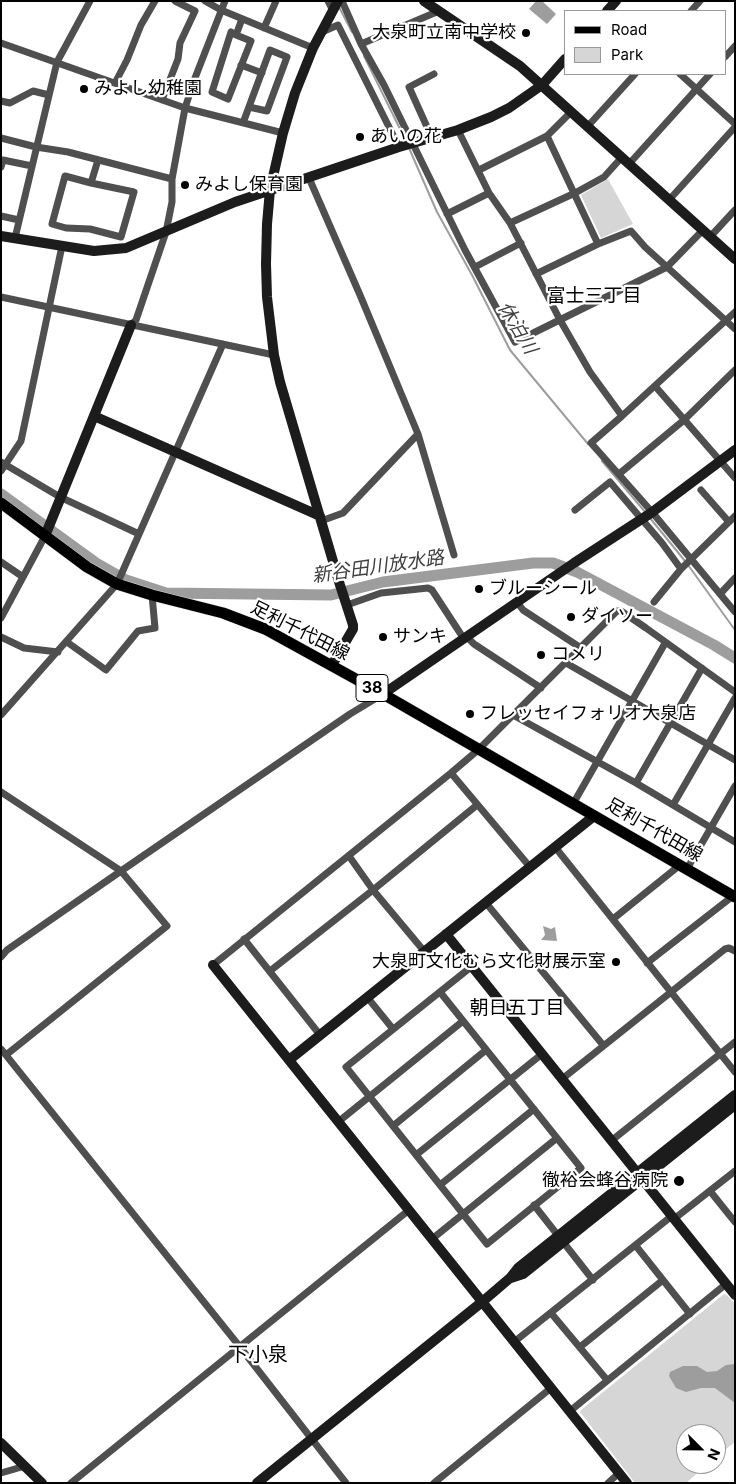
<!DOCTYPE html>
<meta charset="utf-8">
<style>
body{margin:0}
#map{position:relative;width:736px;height:1484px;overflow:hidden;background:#fff;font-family:Inter,sans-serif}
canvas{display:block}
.frame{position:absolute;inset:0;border:2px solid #000;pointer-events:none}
.legend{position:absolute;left:564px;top:10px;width:162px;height:65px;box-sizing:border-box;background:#fff;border:1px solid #999;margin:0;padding:6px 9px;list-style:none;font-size:15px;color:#000}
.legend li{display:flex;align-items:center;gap:10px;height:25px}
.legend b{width:25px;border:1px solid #999}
.north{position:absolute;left:676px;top:1424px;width:50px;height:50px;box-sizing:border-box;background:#fff;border:1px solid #999;border-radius:50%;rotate:113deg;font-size:14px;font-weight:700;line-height:20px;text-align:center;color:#000}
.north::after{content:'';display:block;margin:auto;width:18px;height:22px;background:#000;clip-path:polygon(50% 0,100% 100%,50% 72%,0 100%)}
</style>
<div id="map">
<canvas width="736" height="1484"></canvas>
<div class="frame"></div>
<ul class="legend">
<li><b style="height:6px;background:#000"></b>Road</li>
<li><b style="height:14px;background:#d6d6d6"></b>Park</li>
</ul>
<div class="north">N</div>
</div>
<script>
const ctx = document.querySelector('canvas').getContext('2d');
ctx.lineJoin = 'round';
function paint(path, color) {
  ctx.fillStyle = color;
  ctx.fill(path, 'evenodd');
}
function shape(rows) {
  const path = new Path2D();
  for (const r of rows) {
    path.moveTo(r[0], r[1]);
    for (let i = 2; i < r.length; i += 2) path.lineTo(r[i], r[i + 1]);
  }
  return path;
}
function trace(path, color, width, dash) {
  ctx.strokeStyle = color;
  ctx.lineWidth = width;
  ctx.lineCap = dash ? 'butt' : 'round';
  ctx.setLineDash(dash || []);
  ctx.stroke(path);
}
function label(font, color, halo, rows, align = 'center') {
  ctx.font = font + ' Inter,"Noto Sans JP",sans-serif';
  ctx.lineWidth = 4.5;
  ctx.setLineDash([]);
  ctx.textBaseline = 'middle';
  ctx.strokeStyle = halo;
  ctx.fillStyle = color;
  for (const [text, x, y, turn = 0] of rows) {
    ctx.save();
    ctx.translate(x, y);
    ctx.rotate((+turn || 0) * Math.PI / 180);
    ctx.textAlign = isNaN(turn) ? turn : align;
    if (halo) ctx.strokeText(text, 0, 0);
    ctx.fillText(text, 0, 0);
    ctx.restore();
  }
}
const green = shape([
 [608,179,633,224,601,238,581,195],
 [724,1294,727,1295,735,1304,735,1442,716,1457,716,1434,686,1434,686,1464,708,1464,686,1483,635,1483,580,1412,581,1410]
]);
const water = shape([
 [536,1,542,1,556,14,547,24,529,9],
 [543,926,551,929,555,927,557,941,541,940,545,935],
 [735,1364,735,1403,715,1388,701,1388,686,1392,676,1388,669,1376,670,1372,683,1366,697,1366,707,1372,717,1371,726,1365]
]);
const stream = shape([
 [339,7,352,32],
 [364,56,406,141],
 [409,148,437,212,472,275,510,350,588,444],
 [602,461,646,513],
 [650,518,685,561],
 [688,565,735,630]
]);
const river = shape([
 [1,494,96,563,126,580,166,593,331,595,383,582,533,563,553,563,577,572,714,645,735,658]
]);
const street = shape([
 [205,1,221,10,313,48],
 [328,1,333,11],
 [342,1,361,44,384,85,465,250,515,342,667,267,703,230],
 [691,11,700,1],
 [264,28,276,1],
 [322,32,338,25,399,147],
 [236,35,231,32,212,92,228,99,251,41,236,35,242,19],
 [1,43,185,108,283,133],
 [361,44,439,11],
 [725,57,735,46],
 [241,65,262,73],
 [680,74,735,124],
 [115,83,127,60,141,25,155,1],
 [162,100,178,59,180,43,195,11,175,1],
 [1,101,10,103,33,91,49,95],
 [243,123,270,50,287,57,267,111,249,107],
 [588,126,635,74],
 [458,130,489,193,510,223,560,320,590,372,622,416,735,312],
 [547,136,598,244],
 [1,138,36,147,68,152,172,179],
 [432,138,409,87,434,74],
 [629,164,710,74],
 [1,167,3,160,32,166],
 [479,170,547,136,571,112],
 [309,178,360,295,418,434,454,555],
 [91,183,65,176,52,224,66,228,90,229,121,237,134,192,91,183,98,160],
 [669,200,735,127],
 [447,214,489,193],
 [1,216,19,220],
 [510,223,575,193,604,177,622,157],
 [710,237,735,210],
 [15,238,57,62,90,1],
 [475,267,521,243],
 [536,274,598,244,631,231,645,247,735,329],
 [1,297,274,355],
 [131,325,136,320,166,232,172,202,172,179,185,108,195,78,225,1],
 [655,386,735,478],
 [622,416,591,443,652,512,735,612],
 [1,462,60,497,139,534],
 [1,471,21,441,62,246],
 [619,474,684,420,735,370],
 [701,490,729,522],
 [575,510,610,482,662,543,681,569],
 [321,521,343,513,418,434],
 [1,562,23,577],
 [720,594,735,578],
 [517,602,523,610,581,648],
 [654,602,681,569,735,516],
 [347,605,381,593,428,588,432,590,464,639],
 [1,618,45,536],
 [1,637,24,648,58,652],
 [467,637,474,644,541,688],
 [67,642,106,670,138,631,155,628,152,595],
 [566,663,735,760],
 [1,715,117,584,223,344],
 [513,715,636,783,735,842],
 [451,773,530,867],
 [636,783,702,668],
 [1,792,121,871,167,926,6,1055],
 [573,804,664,645],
 [673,805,735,698],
 [555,847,735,1072],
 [349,856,373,890,424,951],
 [687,869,735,786],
 [486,903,603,1045],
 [613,919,680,865],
 [244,939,320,1035],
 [1,957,7,950,121,871,350,714,383,694],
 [647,963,733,896],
 [213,965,451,773,478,750,617,611,621,611,646,628,735,692],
 [270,971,373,890,477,805],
 [440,992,581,1168,487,1244,346,1067,471,967],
 [367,997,393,1029],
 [1,1049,240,1347,346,1483],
 [562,1079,725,949,729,948,735,951],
 [338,1122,463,1021],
 [393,1126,486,1050],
 [611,1141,735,1042],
 [416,1155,542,1054],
 [440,1185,534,1109],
 [710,1191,735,1222],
 [534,1205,593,1280],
 [674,1219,735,1171],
 [432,1239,557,1138],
 [636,1246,690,1314],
 [551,1313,607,1380],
 [519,1338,668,1219],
 [580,1347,663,1280],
 [570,1411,726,1284],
 [1,1473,25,1466],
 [71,1483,409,1210],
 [434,1483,551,1388],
 [608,1483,619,1473]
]);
const secondary = shape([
 [424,1,520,66,735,259],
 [607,11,616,1],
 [1,236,94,251,126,248,235,202,399,147,458,130,491,117,509,108,542,85,565,59],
 [94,416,320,516],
 [45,536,131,325],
 [332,665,353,629,353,625,340,585,280,382,274,355,267,297,266,264,267,224,270,190,283,133,295,93,313,48,338,1],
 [383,694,574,563,651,513,735,450],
 [446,934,735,1295],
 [213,965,627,1483],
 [289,1060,594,816],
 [511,1278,523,1274,735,1105],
 [1,1443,42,1483],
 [257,1483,482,1302,510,1278,518,1268,735,1095]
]);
const primary = shape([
 [1,503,87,567,117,584,152,595,223,613,265,629,383,694,735,897]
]);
const markers = [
 [526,33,5,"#000"],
 [84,89,5,"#000"],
 [360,137,5,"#000"],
 [185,185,5,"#000"],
 [479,589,5,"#000"],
 [571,617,5,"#000"],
 [383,637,5,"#000"],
 [541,655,5,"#000"],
 [470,714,5,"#000"],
 [616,962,5,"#000"],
 [679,1181,6,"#000"]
];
const shields = [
 [372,688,32]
];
const shieldNames = [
 ["38",372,688]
];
const poiNames = [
 ["大泉町立南中学校",516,33,"right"],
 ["みよし幼稚園",94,89],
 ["あいの花",370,137],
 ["みよし保育園",195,185],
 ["ブルーシール",489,589],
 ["ダイソー",581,617],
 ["サンキ",393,637],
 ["コメリ",551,655],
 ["フレッセイフォリオ大泉店",480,714],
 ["大泉町文化むら文化財展示室",606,962,"right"],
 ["徹裕会蜂谷病院",668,1181,"right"]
];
const streetNames = [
 ["足利千代田線",300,631,27],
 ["足利千代田線",654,830,30]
];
const neighbourhoodNames = [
 ["富士三丁目",594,296],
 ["朝日五丁目",517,1008]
];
const waterNames = [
 ["休泊川",517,328,59],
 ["新谷田川放水路",378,567,-8]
];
const quarterNames = [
 ["下小泉",258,1355]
];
paint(green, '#d6d6d6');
paint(water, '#9d9d9d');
trace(stream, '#9d9d9d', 2);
trace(river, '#9d9d9d', 11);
trace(primary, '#dbdbdb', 12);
trace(street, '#4f4f4f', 7);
trace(secondary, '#1c1c1c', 10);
trace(primary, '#000', 11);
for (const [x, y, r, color] of markers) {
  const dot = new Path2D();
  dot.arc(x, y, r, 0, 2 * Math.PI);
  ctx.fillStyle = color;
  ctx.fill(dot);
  trace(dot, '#fff', 2);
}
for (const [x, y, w] of shields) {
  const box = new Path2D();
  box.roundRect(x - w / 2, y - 13.5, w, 27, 4);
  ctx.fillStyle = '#fff';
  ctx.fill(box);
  trace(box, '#000', 1);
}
label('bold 16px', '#000', null, shieldNames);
label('18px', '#000', '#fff', poiNames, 'left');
label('18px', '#000', '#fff', streetNames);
label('19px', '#000', '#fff', neighbourhoodNames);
label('italic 19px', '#3e3e3e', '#fff', waterNames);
label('20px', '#000', '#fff', quarterNames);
</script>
